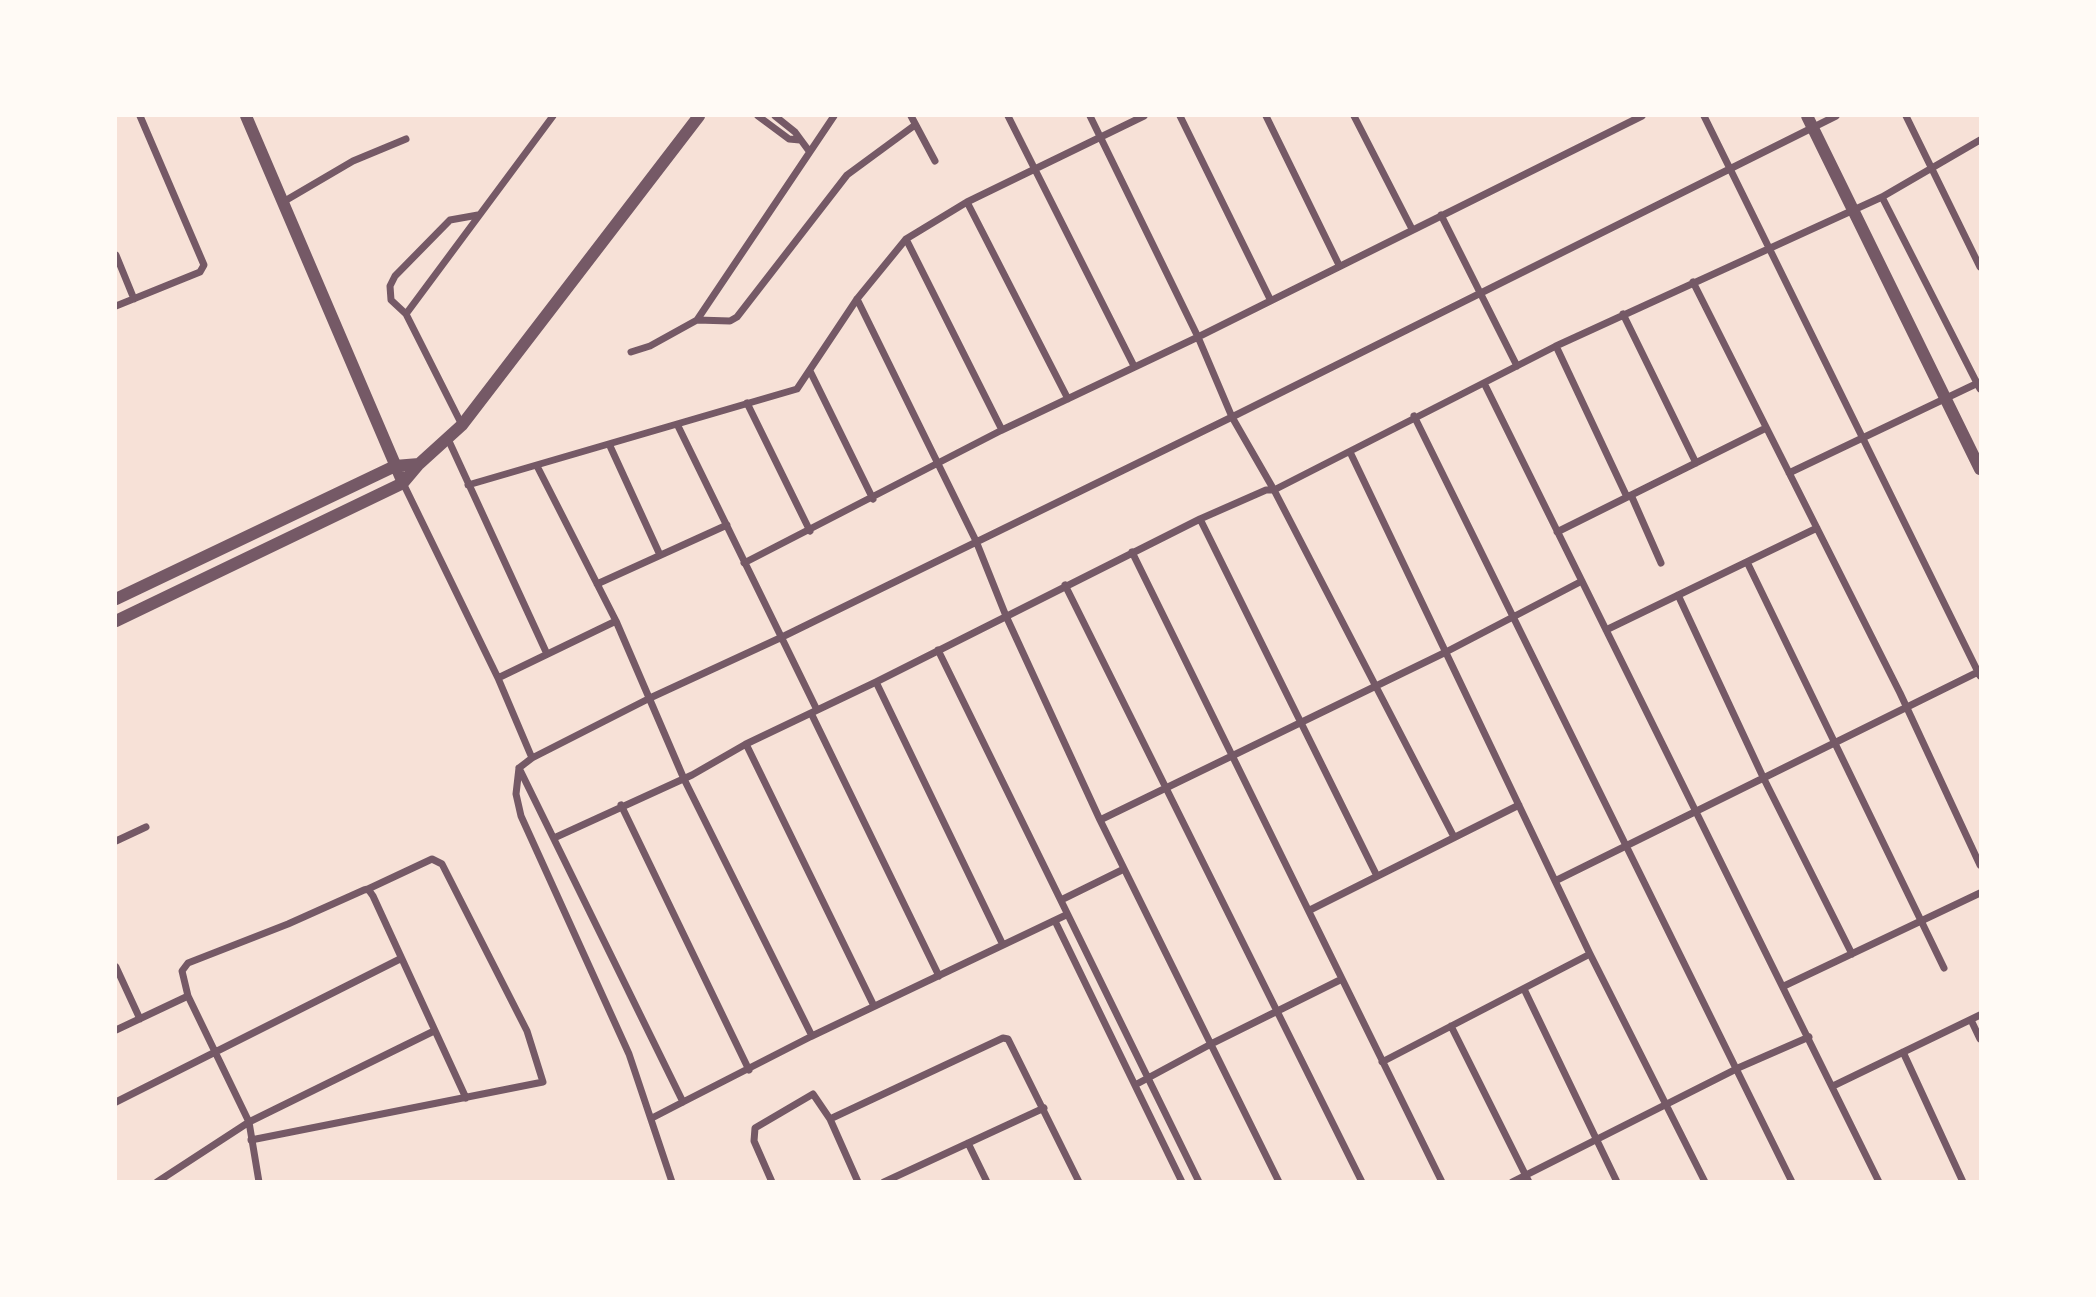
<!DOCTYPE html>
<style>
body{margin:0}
#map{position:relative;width:2096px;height:1297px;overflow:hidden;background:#f7e1d7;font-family:"Asap Condensed",sans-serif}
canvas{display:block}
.frame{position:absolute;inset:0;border:117px solid #fffaf5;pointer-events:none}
</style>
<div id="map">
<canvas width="2096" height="1297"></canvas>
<div class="frame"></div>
</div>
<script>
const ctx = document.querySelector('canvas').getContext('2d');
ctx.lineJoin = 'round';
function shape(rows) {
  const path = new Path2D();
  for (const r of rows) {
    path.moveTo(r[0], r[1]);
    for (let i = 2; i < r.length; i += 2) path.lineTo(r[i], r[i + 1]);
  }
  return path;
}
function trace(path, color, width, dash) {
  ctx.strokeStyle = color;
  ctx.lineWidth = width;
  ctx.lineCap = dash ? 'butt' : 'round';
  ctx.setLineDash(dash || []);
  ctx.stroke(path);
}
const minor = shape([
 [758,116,789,139,800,140],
 [775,116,795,132,809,151],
 [911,116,935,161],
 [1008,116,1134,366],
 [1090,116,1198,337,1232,417,1274,490,1454,837],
 [1180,116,1270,299],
 [1266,116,1339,265],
 [1354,116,1412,229],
 [1704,116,1980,676],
 [1906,116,1980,267],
 [1882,197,1980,389],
 [283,202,353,161,406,139],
 [967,202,1068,399],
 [1441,215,1517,366],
 [906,239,1002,430],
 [116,255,134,299],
 [1693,282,1900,693,1980,865],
 [857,299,976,541,1006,616,1100,820,1279,1182],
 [116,306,200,272,204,265,140,116],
 [406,314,553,116],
 [1623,314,1696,463],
 [697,320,834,116],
 [1556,346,1627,497],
 [631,352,650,346,697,320,730,321,737,317,847,175,915,125],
 [810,371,873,499],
 [1484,383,1879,1182],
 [747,403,810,531],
 [1414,416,1792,1182],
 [462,425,406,314,391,300,390,286,395,276,450,220,478,215],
 [678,426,817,710],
 [448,439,547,654],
 [610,446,660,555],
 [1350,452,1590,954,1705,1182],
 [537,466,616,621,684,779,812,1036],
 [1789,473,1980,382],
 [403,483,498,678,532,758],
 [468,485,797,389,857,299,906,239,967,202,1144,116],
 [1631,495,1661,563],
 [1200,519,1376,874],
 [1557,532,1766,428],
 [1132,552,1442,1182],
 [1747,562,1944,968],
 [744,563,1002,430,1198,337,1642,116],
 [597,584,727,525],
 [1065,585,1362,1182],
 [1678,595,1763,777,1852,954],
 [1606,630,1817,528],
 [938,650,1199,1182],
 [498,678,616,621],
 [876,682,1003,945],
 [811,713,939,976],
 [746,744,874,1006],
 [519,768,532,758,650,698,780,638,1232,417,1836,116],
 [519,768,683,1102,812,1036,1066,915],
 [519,768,516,794,521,816,629,1054,672,1182],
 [621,805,749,1070],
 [1100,820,1444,653,1582,581],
 [554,838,692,775,746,744,876,682,1200,519,1266,490,1274,490,1556,346,1882,197,1980,140],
 [116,841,146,827],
 [1555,881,1980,671],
 [1061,900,1124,869],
 [1310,910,1519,805],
 [1055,921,1182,1182],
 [116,967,140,1019],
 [1784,986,1980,893],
 [1524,989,1617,1182],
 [1971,1020,1980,1039],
 [1451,1026,1529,1182],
 [116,1030,188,996],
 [1903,1052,1963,1182],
 [1382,1062,1590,954],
 [1135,1085,1211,1044,1342,979],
 [1833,1086,1980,1015],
 [116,1102,400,959],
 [652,1118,683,1102],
 [830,1119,1003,1038,1008,1039,1079,1182],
 [251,1140,543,1082,527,1031,442,864,432,859,368,889],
 [968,1143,987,1182],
 [157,1182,249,1122,434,1031],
 [259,1182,249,1122,188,996,182,971,188,963,288,924,364,890,368,889,373,896,466,1098],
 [772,1182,754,1141,755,1128,813,1094,830,1119,858,1182],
 [884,1182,1044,1108],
 [1512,1182,1738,1068,1809,1037]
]);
const tertiary = shape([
 [246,116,403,483],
 [1807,116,1980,469],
 [116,599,395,466,419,464],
 [116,621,403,483,419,464,462,425,699,116]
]);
trace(minor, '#755966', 7);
trace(tertiary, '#755966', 12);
</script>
